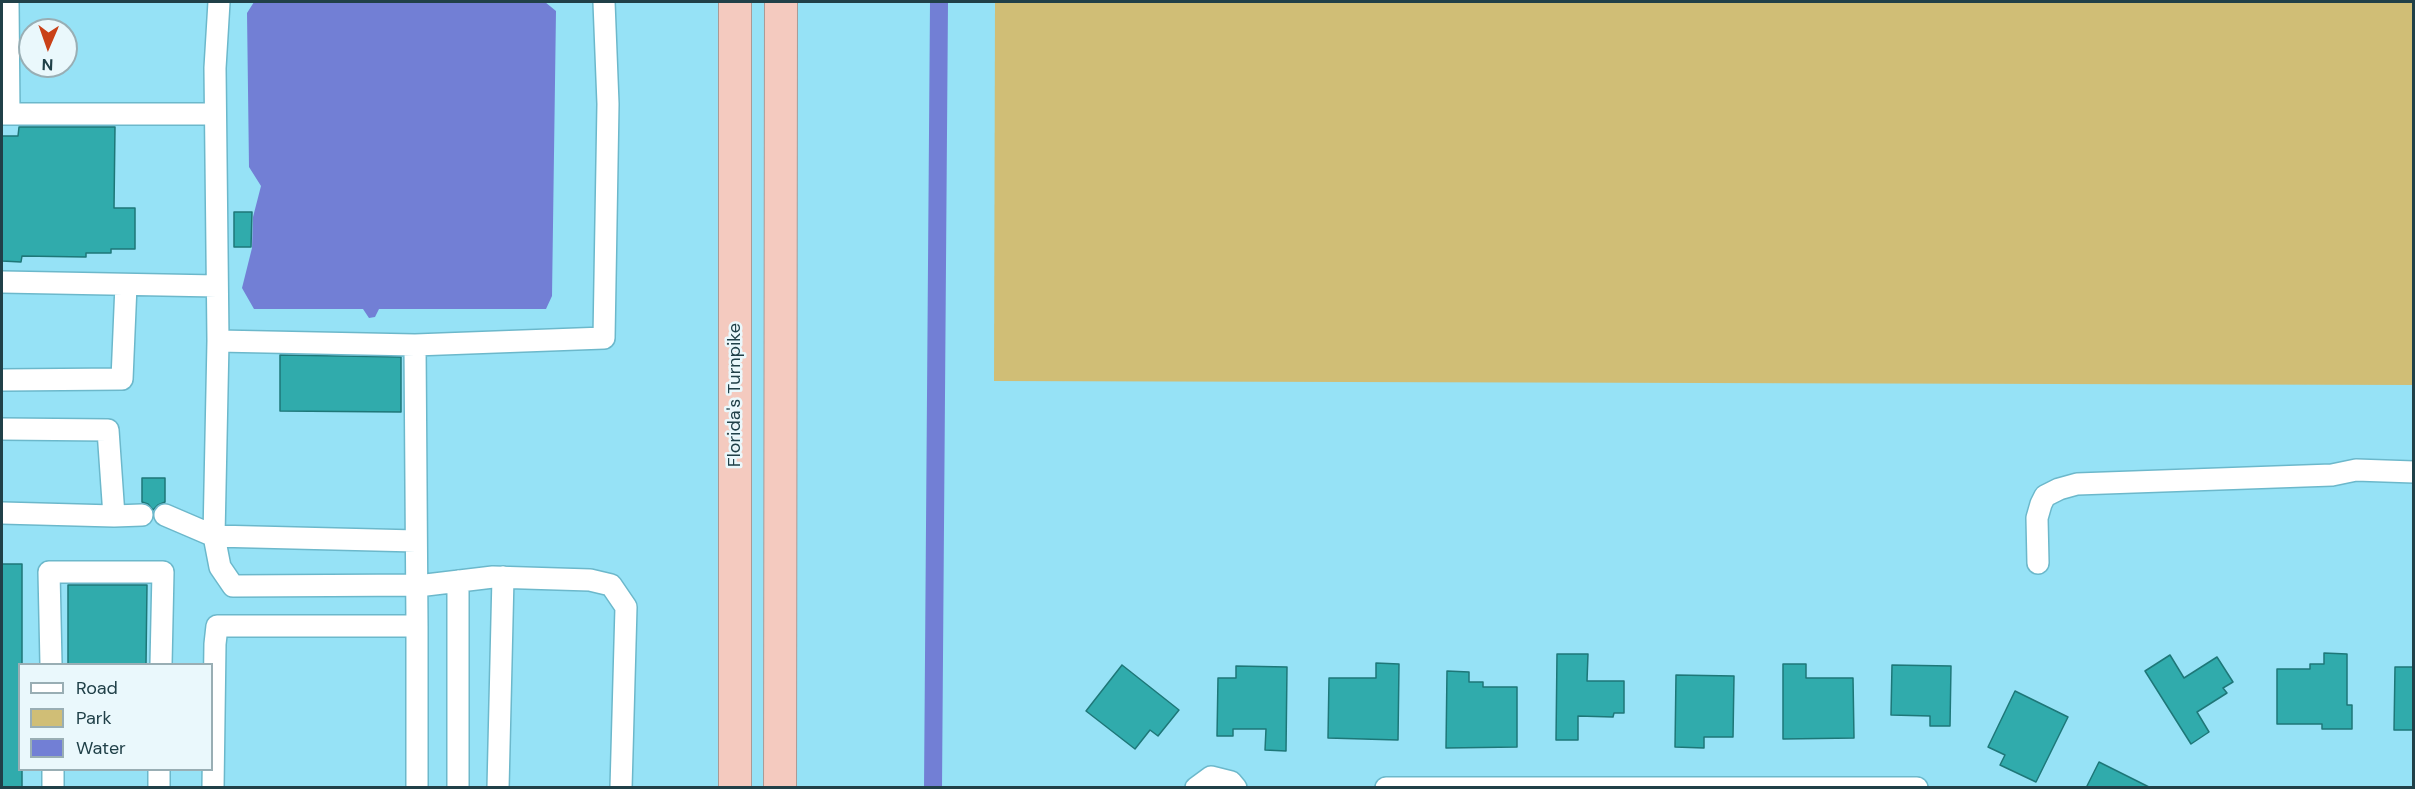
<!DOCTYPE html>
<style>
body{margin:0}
#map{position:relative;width:2415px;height:789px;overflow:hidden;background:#96e2f6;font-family:"DM Sans",sans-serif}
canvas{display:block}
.frame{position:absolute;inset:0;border:3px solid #204048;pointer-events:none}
.legend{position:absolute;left:18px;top:663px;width:195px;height:108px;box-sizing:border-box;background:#eaf8fc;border:2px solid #99aeb4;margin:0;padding:8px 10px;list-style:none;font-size:18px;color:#204048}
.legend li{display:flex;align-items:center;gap:12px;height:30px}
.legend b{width:30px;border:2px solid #99aeb4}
.north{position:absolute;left:18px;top:18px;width:60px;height:60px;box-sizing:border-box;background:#eaf8fc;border:2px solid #99aeb4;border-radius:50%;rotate:182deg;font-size:16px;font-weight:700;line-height:24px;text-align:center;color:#204048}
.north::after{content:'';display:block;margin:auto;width:21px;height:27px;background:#c94118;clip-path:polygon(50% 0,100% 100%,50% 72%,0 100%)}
</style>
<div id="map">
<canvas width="2415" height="789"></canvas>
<div class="frame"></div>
<ul class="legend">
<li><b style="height:8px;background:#fff"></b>Road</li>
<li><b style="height:16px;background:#d0be76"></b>Park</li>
<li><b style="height:16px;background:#727fd5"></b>Water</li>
</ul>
<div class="north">N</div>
</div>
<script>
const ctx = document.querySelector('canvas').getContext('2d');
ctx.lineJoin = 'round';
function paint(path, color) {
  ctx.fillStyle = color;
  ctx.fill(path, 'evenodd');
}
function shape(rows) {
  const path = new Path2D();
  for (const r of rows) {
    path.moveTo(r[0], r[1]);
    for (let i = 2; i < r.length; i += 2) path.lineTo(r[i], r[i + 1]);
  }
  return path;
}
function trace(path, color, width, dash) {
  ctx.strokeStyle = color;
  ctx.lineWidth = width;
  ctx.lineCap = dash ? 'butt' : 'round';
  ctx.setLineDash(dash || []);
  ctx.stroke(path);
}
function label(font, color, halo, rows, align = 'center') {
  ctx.font = font + ' "DM Sans",sans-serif';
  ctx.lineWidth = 5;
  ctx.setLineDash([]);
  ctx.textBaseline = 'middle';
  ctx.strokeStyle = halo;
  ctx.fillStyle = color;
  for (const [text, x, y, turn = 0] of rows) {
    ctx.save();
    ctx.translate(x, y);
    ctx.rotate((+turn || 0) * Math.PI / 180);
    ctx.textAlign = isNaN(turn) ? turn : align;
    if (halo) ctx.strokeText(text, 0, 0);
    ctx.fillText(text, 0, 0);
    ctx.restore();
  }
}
const green = shape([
 [995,2,2413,2,2413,385,994,381]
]);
const water = shape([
 [254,2,545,2,556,11,552,296,546,309,379,309,375,317,369,318,363,309,254,309,242,288,252,248,253,217,261,186,249,167,247,13]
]);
const canal = shape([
 [933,788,939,2]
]);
const building = shape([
 [19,127,115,127,114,208,135,208,135,249,111,249,111,253,86,253,86,257,22,256,21,262,2,261,2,136,18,136,19,127],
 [234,212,252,212,251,247,234,247,234,212],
 [280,355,401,357,401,412,280,411,280,355],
 [142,478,165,478,165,502,158,505,153,510,148,504,142,502,142,478],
 [2,564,22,564,22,664,20,664,20,770,22,770,22,788,2,788,2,564],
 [68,585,147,585,146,664,68,664,68,585],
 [2324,653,2347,654,2347,705,2352,705,2352,729,2322,729,2322,724,2277,724,2277,669,2310,669,2310,664,2324,664,2324,653],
 [1557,654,1588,654,1587,681,1624,681,1624,713,1614,713,1613,717,1578,716,1578,740,1556,740,1557,654],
 [2170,655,2184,678,2217,657,2233,682,2223,688,2227,693,2197,712,2209,732,2191,744,2145,671,2170,655],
 [1376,663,1399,664,1398,740,1328,738,1329,678,1376,678,1376,663],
 [1783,664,1806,664,1806,678,1853,678,1854,738,1783,739,1783,664],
 [1122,665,1179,710,1158,736,1150,730,1135,749,1086,711,1122,665],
 [1892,665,1951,666,1950,726,1930,726,1930,716,1891,715,1892,665],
 [1236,666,1287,667,1286,751,1265,750,1266,729,1233,729,1233,736,1217,736,1218,678,1236,678,1236,666],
 [2395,667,2414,667,2414,730,2394,730,2395,667],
 [1447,671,1469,672,1469,682,1483,682,1483,687,1517,687,1517,747,1446,748,1447,671],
 [1676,675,1734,676,1733,737,1704,737,1704,748,1675,747,1676,675],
 [2015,691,2068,717,2036,782,2000,765,2005,755,1988,747,2015,691],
 [2099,762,2151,788,2086,788,2099,762]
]);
const minor = shape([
 [8,2,9,114],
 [219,2,215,68,218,341,415,345,604,338,608,104,604,2],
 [2,114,215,114],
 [2,282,217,286],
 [218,341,214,536,416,541],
 [2,380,122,379,126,285],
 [2,429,108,430,114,516],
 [2,513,114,516,142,515],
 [165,515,214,536,220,567,233,586,426,585,493,577,590,580,611,585,626,607,621,788],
 [2038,563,2037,518,2041,504,2045,496,2059,489,2077,484,2332,475,2356,470,2414,472],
 [51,664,49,572,163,572,161,664],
 [53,770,53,788],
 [159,788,159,770],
 [213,788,215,644,217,626,417,626,415,345],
 [417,788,417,626],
 [458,788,458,581],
 [498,788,503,577],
 [1196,788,1211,777,1231,782,1236,788],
 [1386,788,1917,788]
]);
const highway = shape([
 [735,2,735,788],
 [780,788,781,2]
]);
const streetNames = [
 ["Florida's Turnpike",735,395,-90]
];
paint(green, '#d0be76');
paint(water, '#727fd5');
trace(canal, '#727fd5', 18);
paint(building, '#30abac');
trace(building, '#1e7778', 1.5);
trace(minor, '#6cb8cb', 24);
trace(highway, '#aa9a95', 34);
trace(minor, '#fff', 21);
trace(highway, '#f4cabf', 32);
label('18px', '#204048', '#eaf8fc', streetNames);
</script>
